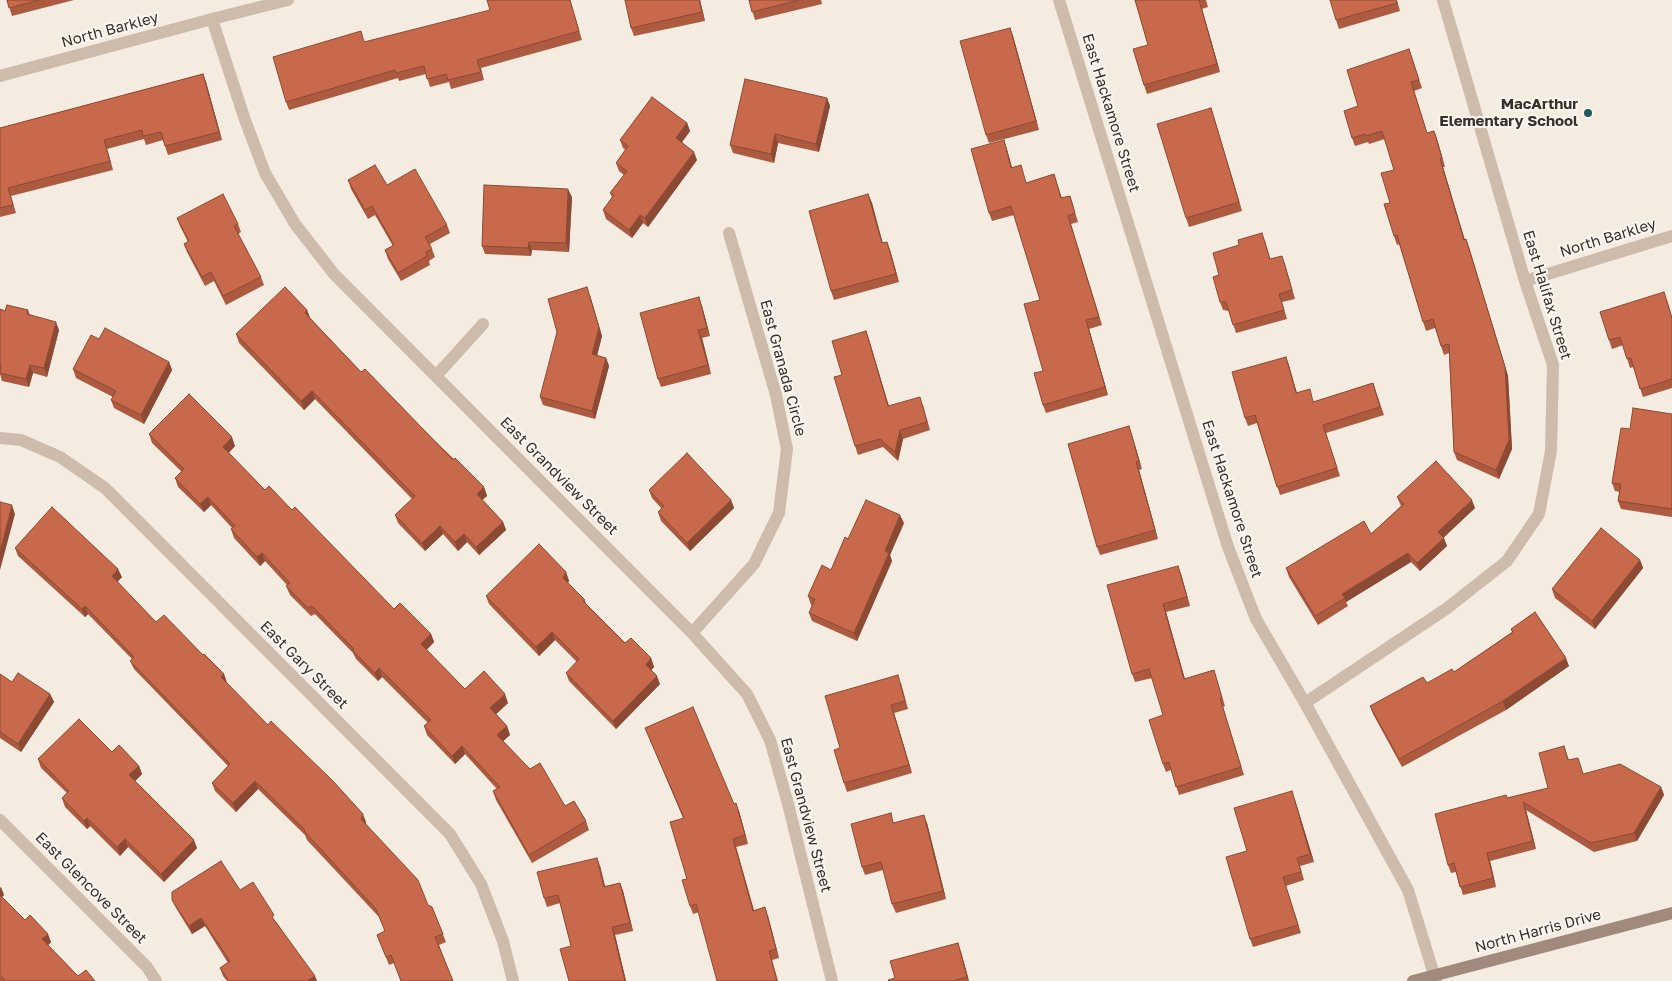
<!DOCTYPE html>
<style>
body{margin:0}
canvas{display:block;background:#f4ebe1}
</style>
<canvas width="1672" height="981"></canvas>
<script>
const ctx = document.querySelector('canvas').getContext('2d');
ctx.lineJoin = 'round';
function shape(rows) {
  const path = new Path2D();
  for (const r of rows) {
    path.moveTo(r[0], r[1]);
    for (let i = 2; i < r.length; i += 2) path.lineTo(r[i], r[i + 1]);
  }
  return path;
}
function trace(path, color, width, dash) {
  ctx.strokeStyle = color;
  ctx.lineWidth = width;
  ctx.lineCap = dash ? 'butt' : 'round';
  ctx.setLineDash(dash || []);
  ctx.stroke(path);
}
function paint(path, color) {
  ctx.fillStyle = color;
  ctx.fill(path, 'evenodd');
}
function label(font, color, halo, rows, align = 'center') {
  ctx.font = font + ' "Golos Text",sans-serif';
  ctx.lineWidth = 4.5;
  ctx.setLineDash([]);
  ctx.textBaseline = 'middle';
  ctx.strokeStyle = halo;
  ctx.fillStyle = color;
  for (const [text, x, y, turn = 0] of rows) {
    ctx.save();
    ctx.translate(x, y);
    ctx.rotate((+turn || 0) * Math.PI / 180);
    ctx.textAlign = isNaN(turn) ? turn : align;
    if (halo) ctx.strokeText(text, 0, 0);
    ctx.fillText(text, 0, 0);
    ctx.restore();
  }
}
const street = shape([
 [1059,0,1228,547,1256,619,1305,703,1408,890,1436,981],
 [212,19,245,120,265,173,295,224,334,274,692,633,747,694,770,740,788,804,832,981],
 [0,76,212,19,288,0],
 [1525,281,1672,236],
 [436,376,483,324],
 [0,438,21,440,60,457,105,488,450,834,481,884,503,941,513,981],
 [692,633,754,564,779,513,787,449,776,395,729,233],
 [1305,703,1446,609,1507,561,1539,514,1551,451,1553,365,1525,281,1443,0],
 [0,820,147,967,156,981]
]);
const secondary = shape([
 [1413,981,1672,913]
]);
const wall = shape([
 [7,0,74,0,12,16],
 [570,0,582,40,481,68,484,80,451,89,449,82,430,87,426,74,399,81,398,78,289,110,286,102,365,42],
 [700,0,705,21,634,36,631,28],
 [749,0,821,0,822,4,755,20],
 [1135,0,1206,0,1208,7,1202,9,1220,72,1147,94,1144,85,1148,45],
 [1397,0,1400,11,1339,29,1336,20],
 [1010,28,1013,36,1039,130,989,143,986,135],
 [1409,49,1422,88,1414,91,1427,133,1434,131,1437,139,1445,167,1443,167,1465,240,1469,247,1508,376,1512,449,1499,479,1457,460,1454,452,1449,353,1444,355,1435,328,1426,331,1399,244,1397,245,1394,236,1390,203,1394,170,1385,139,1369,144,1368,142,1355,146,1352,138,1358,106],
 [203,74,206,82,222,140,168,155,163,140,146,145,144,139,107,149,113,170,11,196,16,213,0,217,0,128],
 [827,98,830,106,819,152,778,143,774,163,733,153,730,145],
 [1211,108,1242,211,1189,227,1186,218],
 [687,123,690,131,682,142,697,160,648,227,643,223,632,238,606,219,603,210,612,197,610,193,624,175,619,171,616,163,626,150,623,148,620,140],
 [1004,140,1012,167,1027,183,1054,174,1062,198,1070,196,1078,222,1071,224,1102,325,1089,329,1108,395,1046,413,1043,405,1043,371,1040,300,1014,215,992,221,989,213],
 [348,180,387,185,447,225,450,233,430,244,435,257,429,261,430,265,401,281,388,259,385,250,393,246,375,215,368,219,351,189],
 [868,194,872,203,882,243,890,250,899,282,834,300,831,291],
 [572,197,569,252,532,250,531,256,485,254,482,246],
 [177,218,238,224,241,232,238,234,261,277,264,285,226,305,214,281,205,286,187,252,184,244,188,242,180,226],
 [1265,241,1270,259,1282,256,1295,299,1282,302,1287,319,1236,333,1229,311,1223,310,1220,302,1219,275],
 [590,295,602,336,597,356,606,358,609,366,595,419,543,405,540,397],
 [1667,300,1672,317,1672,388,1643,397,1633,367,1630,368,1623,345,1612,349,1609,340],
 [702,306,710,336,702,338,711,374,661,387,658,379],
 [0,309,5,311,28,310,30,315,59,330,47,377,33,373,29,387,2,381,0,374],
 [307,310,310,318,361,372,484,487,487,496,482,500,503,522,506,530,479,555,467,542,458,551,443,534,425,551,398,523,395,515,412,499,315,399,304,410,239,343,236,334],
 [866,331,889,406,923,405,930,430,903,439,898,461,883,447,858,455,855,446,842,375],
 [99,339,169,362,172,370,144,424,114,408,111,400,113,397,76,378,73,369],
 [1286,357,1297,393,1314,402,1373,383,1384,415,1326,433,1340,476,1280,495,1257,423,1248,426,1245,418],
 [1672,414,1672,517,1621,509,1618,501,1620,492,1615,491,1612,483,1630,429],
 [1129,426,1142,469,1139,470,1158,539,1100,555,1097,547],
 [149,434,235,446,229,453,265,490,292,510,394,609,431,634,434,642,426,650,465,689,508,703,496,714,507,726,510,735,503,741,565,806,586,821,589,830,532,863,496,800,493,791,497,789,465,754,455,764,427,735,424,726,428,723,382,677,378,681,356,659,353,653,315,614,311,616,290,595,286,586,287,585,265,561,260,566,234,538,231,529,232,528,211,505,204,512,178,487,175,478,182,472,152,443],
 [649,490,731,500,734,508,690,551,661,521,658,512,662,509,652,498],
 [1397,497,1475,508,1443,538,1447,546,1420,571,1411,562,1346,602,1348,606,1318,625,1289,577,1286,568,1371,534,1401,506],
 [904,523,890,555,892,561,857,641,812,621,809,613,812,605,811,605,808,596,831,570,848,539],
 [15,548,122,577,117,582,156,622,203,655,224,674,227,683,268,725,366,822,366,824,428,905,432,907,446,942,439,945,453,981,401,981,394,963,389,965,377,935,385,931,379,917,307,840,305,835,258,789,236,812,215,791,212,783,228,766,134,669,130,661,132,659,88,614,85,617,18,556],
 [1640,560,1643,568,1595,629,1555,598,1552,589],
 [566,572,569,581,568,583,585,600,586,604,625,643,651,658,654,667,651,670,660,684,616,729,569,681,566,673,577,662,555,640,539,656,489,604,486,596],
 [1181,574,1190,606,1166,612,1185,679,1214,670,1225,706,1223,707,1244,775,1179,795,1171,770,1166,772,1163,764,1163,715,1152,678,1135,682,1132,674,1107,585],
 [1511,629,1569,666,1506,710,1402,767,1373,714,1370,706,1454,672,1512,632],
 [0,674,12,682,50,694,54,702,21,752,0,738],
 [901,683,908,709,894,713,912,773,847,792,844,783,840,748],
 [645,728,734,804,739,811,748,844,736,847,754,910,768,916,779,958,772,960,699,912,693,914,690,906,687,879,683,818],
 [1564,746,1569,760,1581,766,1583,774,1661,787,1664,795,1637,841,1594,852,1526,810,1536,849,1490,861,1496,887,1463,895,1456,872,1451,873,1448,865,1507,798,1548,788],
 [112,752,139,766,142,774,135,781,197,848,164,882,128,847,120,856,90,826,87,829,65,807,62,798,67,793,41,768,38,759],
 [1295,800,1314,862,1300,866,1304,880,1286,886,1301,933,1253,947,1250,939,1247,851],
 [894,823,927,823,946,899,896,913,892,904,883,870,865,875,862,867],
 [600,866,605,886,620,883,623,891,633,931,615,935,626,981,569,981,571,946,560,903,547,907,544,898],
 [0,887,4,895,2,897,25,920,51,942,48,945,78,976,95,981,0,981],
 [240,890,277,923,317,981,227,981,223,976,220,968,228,963,205,926,192,934,176,908,172,900],
 [961,952,969,981,889,981,895,978]
]);
const shadedWall = shape([
 [699,0,700,0,705,21,702,12],
 [1199,0,1202,9,1220,72,1217,64],
 [1010,28,1013,36,1039,130,1036,121],
 [203,74,206,82,222,140,219,132],
 [827,98,830,106,819,152,816,144],
 [1211,108,1214,117,1242,211,1239,202],
 [687,123,690,131,679,146,676,138],
 [1434,131,1437,139,1445,167,1442,158],
 [775,134,778,143,774,163,771,154],
 [104,140,107,149,113,170,110,161],
 [1004,140,1007,149,1014,176,1011,168],
 [694,152,697,160,648,227,645,218],
 [1440,159,1443,167,1467,248,1464,240],
 [568,189,572,197,569,252,566,243],
 [868,194,872,203,885,251,882,243],
 [640,215,643,223,632,238,629,230],
 [1466,239,1508,376,1512,449,1499,479,1496,470],
 [529,242,532,250,531,256,528,248],
 [887,242,890,250,899,282,896,274],
 [1282,256,1285,264,1295,299,1292,290],
 [587,287,602,336,595,363,592,354],
 [699,297,702,306,710,336,707,328],
 [307,310,310,318,305,313],
 [1086,320,1089,329,1108,395,1105,387],
 [56,322,59,330,47,377,44,368],
 [698,330,702,338,711,374,708,365],
 [866,331,869,339,891,414,888,406],
 [1286,357,1289,365,1299,401,1296,393],
 [606,358,609,366,595,419,592,411],
 [169,362,172,370,144,424,141,415],
 [30,365,33,373,29,387,26,379],
 [312,391,315,399,304,410,301,401],
 [1129,426,1132,435,1142,469,1139,461],
 [900,430,903,439,898,461,895,452],
 [232,437,235,446,226,455,223,447],
 [1136,462,1139,470,1158,539,1155,530],
 [484,487,487,496,480,502,477,494],
 [208,497,211,505,204,512,200,504],
 [731,500,734,508,690,551,687,543],
 [1472,500,1475,508,1441,540,1438,532],
 [12,505,15,514,0,570,0,552],
 [900,515,904,523,890,555,892,561,857,641,854,633,885,551],
 [503,522,506,530,479,555,476,547],
 [440,526,443,534,425,551,422,543],
 [464,534,467,542,458,551,455,542],
 [1444,538,1447,546,1420,571,1417,563],
 [262,553,265,561,260,566,257,557],
 [1408,553,1411,562,1346,602,1342,594],
 [1640,560,1643,568,1595,629,1592,621],
 [1178,566,1181,574,1190,606,1187,597],
 [118,569,122,577,115,584,112,576],
 [566,572,569,581,566,586,563,578],
 [1163,604,1166,612,1187,687,1184,679],
 [85,606,88,614,85,617,82,609],
 [552,632,555,640,539,656,536,647],
 [431,634,434,642,424,653,421,644],
 [651,658,654,667,649,673,646,665],
 [1566,658,1569,666,1506,710,1503,701],
 [379,668,382,677,378,681,375,673],
 [224,674,227,683,224,686,221,677],
 [657,676,660,684,616,729,613,721],
 [50,694,54,702,21,752,18,744],
 [505,694,508,703,493,717,490,708],
 [891,705,894,713,912,773,909,765],
 [507,726,510,735,500,744,497,735],
 [462,746,465,754,455,764,452,756],
 [139,766,142,774,132,784,129,775],
 [255,781,258,789,236,812,233,803],
 [1661,787,1664,795,1637,841,1634,833],
 [1292,791,1295,800,1314,862,1310,854],
 [1523,802,1526,810,1536,849,1533,841],
 [736,803,739,811,748,844,745,835],
 [363,814,366,822,364,827,361,819],
 [924,815,927,823,946,899,943,891],
 [87,818,90,826,87,829,84,821],
 [125,839,128,847,120,856,117,847],
 [733,839,736,847,756,919,753,911],
 [194,840,197,848,164,882,161,874],
 [1487,853,1490,861,1496,887,1493,878],
 [597,858,600,866,607,895,604,887],
 [620,883,623,891,633,931,630,923],
 [1,887,4,895,0,899,0,888],
 [765,907,768,916,779,958,776,949],
 [201,918,205,926,192,934,189,926],
 [612,927,615,935,626,981,625,981],
 [48,934,51,942,45,948,42,939],
 [958,943,961,952,969,981,967,977],
 [769,951,772,960,778,981,777,981],
 [315,976,317,981,307,981]
]);
const building = shape([
 [7,0,39,0,9,8,7,0],
 [487,0,570,0,579,31,477,60,481,72,448,80,446,74,427,79,424,66,396,73,395,70,286,102,273,57,361,31,364,42,490,10,487,0],
 [625,0,699,0,702,12,631,28,625,0],
 [749,0,799,0,752,12,749,0],
 [1135,0,1200,0,1199,0,1217,64,1144,85,1133,49,1148,45,1135,0],
 [1330,0,1396,0,1397,3,1336,20,1330,0],
 [1010,28,1036,121,986,135,960,41,1010,28],
 [1409,49,1419,80,1411,82,1427,133,1434,131,1442,158,1440,159,1464,240,1466,239,1505,367,1509,440,1496,470,1454,452,1449,344,1441,346,1433,319,1423,322,1397,235,1394,236,1384,204,1390,203,1381,173,1394,170,1382,131,1366,136,1365,134,1352,138,1344,111,1358,106,1347,70,1409,49],
 [203,74,219,132,165,146,161,132,143,136,142,130,104,140,110,161,8,188,13,205,0,208,0,128,203,74],
 [745,79,827,98,816,144,775,134,771,154,730,145,745,79],
 [652,97,687,123,676,138,694,152,645,218,640,215,629,230,603,210,614,195,610,193,627,171,616,163,628,146,620,140,652,97],
 [1211,108,1239,202,1186,218,1157,124,1211,108],
 [1004,140,1011,168,1021,165,1026,183,1054,174,1061,198,1070,196,1075,213,1068,216,1099,317,1086,320,1105,387,1043,405,1034,373,1043,371,1024,304,1040,300,1011,206,989,213,971,149,1004,140],
 [375,165,387,185,415,169,447,225,425,237,432,249,426,252,427,256,398,273,385,250,394,245,372,206,365,210,348,180,375,165],
 [484,185,568,189,566,243,529,242,528,248,482,246,484,185],
 [223,194,238,224,234,226,261,277,223,296,211,272,202,277,184,244,189,241,177,218,223,194],
 [868,194,882,243,887,242,896,274,831,291,809,211,868,194],
 [1262,233,1270,259,1282,256,1292,290,1279,294,1284,310,1233,325,1226,302,1220,302,1213,277,1219,275,1213,253,1239,245,1238,240,1262,233],
 [285,287,307,310,305,313,361,372,365,369,453,460,455,458,484,487,477,494,503,522,476,547,464,534,455,542,440,526,422,543,395,515,415,496,312,391,301,401,236,334,285,287],
 [587,287,599,328,592,354,606,358,592,411,540,397,557,332,548,299,587,287],
 [1664,292,1672,318,1672,379,1640,389,1631,358,1627,359,1620,337,1609,340,1600,312,1664,292],
 [699,297,707,328,698,330,708,365,658,379,640,313,699,297],
 [7,305,28,310,27,314,56,322,44,368,30,365,26,379,0,373,1,364,0,364,0,309,5,311,7,305],
 [105,328,169,362,141,415,111,400,116,391,73,369,91,335,99,339,105,328],
 [866,331,888,406,920,397,927,422,900,430,895,452,880,439,855,446,834,377,842,375,832,341,866,331],
 [1286,357,1296,393,1310,389,1313,402,1373,383,1380,407,1323,425,1337,468,1277,487,1255,415,1245,418,1232,372,1286,357],
 [189,394,232,437,223,447,265,490,269,486,292,510,295,507,394,609,400,603,431,634,421,644,465,689,484,671,505,694,490,708,507,726,497,735,530,769,540,763,565,806,574,801,586,821,529,855,493,791,500,787,462,746,452,756,424,726,431,720,379,668,375,673,353,651,354,649,312,606,308,608,286,586,290,583,262,553,257,557,231,529,235,526,208,497,200,504,175,478,184,469,149,434,189,394],
 [1633,408,1672,414,1672,509,1618,501,1621,484,1612,483,1621,428,1630,429,1633,408],
 [1129,426,1139,461,1136,462,1155,530,1097,547,1068,444,1129,426],
 [687,453,731,500,687,543,658,512,664,506,649,490,687,453],
 [1436,461,1472,500,1438,532,1444,538,1417,563,1408,553,1342,594,1345,598,1315,616,1286,568,1364,521,1371,534,1404,504,1397,497,1436,461],
 [866,500,900,515,885,551,889,553,854,633,809,613,815,599,808,596,822,565,831,570,845,537,848,539,866,500],
 [0,502,12,505,0,552,0,502],
 [52,507,118,569,112,576,156,622,164,615,203,655,204,654,224,674,221,677,268,725,271,721,333,781,363,814,361,819,418,880,428,905,432,907,443,934,435,937,453,981,401,981,391,955,386,957,377,935,385,931,376,909,304,831,305,830,255,781,233,803,212,783,230,764,130,661,134,657,85,606,82,609,15,548,52,507],
 [1601,528,1640,560,1592,621,1552,589,1601,528],
 [539,544,566,572,563,578,585,600,583,601,625,643,631,638,651,658,646,665,657,676,613,721,566,673,579,659,552,632,536,647,486,596,539,544],
 [1178,566,1187,597,1163,604,1184,679,1214,670,1222,698,1220,698,1241,767,1176,787,1169,762,1163,764,1149,720,1163,715,1149,669,1132,674,1107,585,1178,566],
 [1535,612,1566,658,1503,701,1399,759,1370,706,1423,677,1427,683,1452,669,1454,672,1513,632,1511,629,1535,612],
 [18,673,50,694,18,744,0,732,0,674,12,682,18,673],
 [898,675,905,701,891,705,909,765,844,783,834,750,840,748,825,696,898,675],
 [693,707,734,804,736,803,745,835,733,839,753,911,765,907,776,949,769,951,777,981,717,981,696,904,690,906,682,880,687,879,670,822,684,818,645,728,693,707],
 [79,719,112,752,119,745,139,766,129,775,194,840,161,874,125,839,117,847,87,818,84,821,62,798,69,791,38,759,79,719],
 [1564,746,1568,760,1578,758,1583,774,1620,764,1661,787,1634,833,1591,843,1523,802,1533,841,1487,853,1493,878,1460,887,1454,863,1448,865,1435,814,1506,795,1507,798,1548,788,1539,753,1564,746],
 [1292,791,1310,854,1297,858,1301,872,1283,877,1298,925,1250,939,1226,857,1247,851,1234,808,1292,791],
 [891,813,893,823,924,815,943,891,892,904,881,862,862,867,851,824,891,813],
 [597,858,604,887,620,883,630,923,612,927,625,981,569,981,560,949,571,946,558,895,544,898,537,872,597,858],
 [221,861,240,890,253,882,274,915,272,917,315,976,307,981,229,981,220,968,230,961,201,918,189,926,172,900,172,892,221,861],
 [0,895,25,920,30,915,48,934,42,939,78,976,86,970,95,981,5,981,0,975,0,895],
 [958,943,967,977,953,981,889,981,888,980,895,978,890,961,958,943]
]);
const markers = [
 [1588,113,5,"#1f5a5e"]
];
const streetNames = [
 ["North Barkley",110,30,-15],
 ["East Hackamore Street",1111,113,73],
 ["North Barkley",1608,238,-17],
 ["East Halifax Street",1547,295,73],
 ["East Granada Circle",783,368,75],
 ["East Grandview Street",559,476,45],
 ["East Hackamore Street",1232,499,72],
 ["East Gary Street",304,665,45],
 ["East Grandview Street",806,815,75],
 ["East Glencove Street",91,888,45],
 ["North Harris Drive",1538,931,-15]
];
const poiNames = [
 ["MacArthur",1578,104],
 ["Elementary School",1578,121]
];
trace(street, '#cdbbac', 12);
trace(secondary, '#a18a7d', 12);
paint(wall, '#ac5a40');
paint(shadedWall, '#8c4a34');
paint(building, '#c8694b');
trace(building, '#8c4a34', 1);
for (const [x, y, r, color] of markers) {
  const dot = new Path2D();
  dot.arc(x, y, r, 0, 2 * Math.PI);
  ctx.fillStyle = color;
  ctx.fill(dot);
  trace(dot, '#fbf5ee', 2);
}
label('15px', '#3b302b', '#fbf5ee', streetNames);
label('bold 15px', '#3b302b', '#fbf5ee', poiNames, 'right');
</script>
